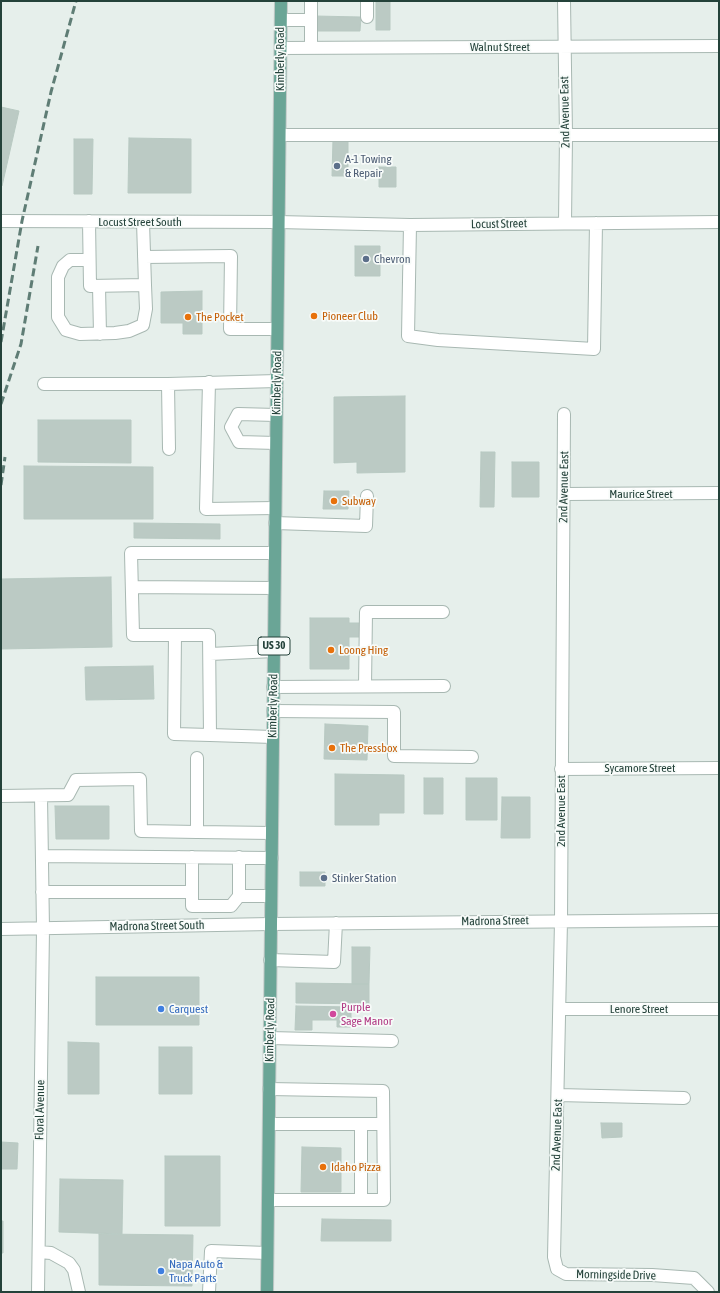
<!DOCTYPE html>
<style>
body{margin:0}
#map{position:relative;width:720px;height:1293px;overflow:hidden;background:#e6efeb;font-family:"Asap Condensed",sans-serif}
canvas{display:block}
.frame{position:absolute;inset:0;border:2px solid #24423a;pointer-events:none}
</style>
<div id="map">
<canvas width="720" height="1293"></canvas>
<div class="frame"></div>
</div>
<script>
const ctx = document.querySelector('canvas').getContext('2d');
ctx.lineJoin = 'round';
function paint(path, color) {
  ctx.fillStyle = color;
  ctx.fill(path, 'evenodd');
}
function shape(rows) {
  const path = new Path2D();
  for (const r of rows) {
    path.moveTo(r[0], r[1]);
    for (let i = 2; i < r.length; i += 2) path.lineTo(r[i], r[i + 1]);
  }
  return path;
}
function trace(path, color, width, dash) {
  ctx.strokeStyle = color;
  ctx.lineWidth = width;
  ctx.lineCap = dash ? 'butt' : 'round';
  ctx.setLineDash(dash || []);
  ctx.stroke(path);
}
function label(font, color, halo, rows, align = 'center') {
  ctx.font = font + ' "Asap Condensed",sans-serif';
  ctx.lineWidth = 3.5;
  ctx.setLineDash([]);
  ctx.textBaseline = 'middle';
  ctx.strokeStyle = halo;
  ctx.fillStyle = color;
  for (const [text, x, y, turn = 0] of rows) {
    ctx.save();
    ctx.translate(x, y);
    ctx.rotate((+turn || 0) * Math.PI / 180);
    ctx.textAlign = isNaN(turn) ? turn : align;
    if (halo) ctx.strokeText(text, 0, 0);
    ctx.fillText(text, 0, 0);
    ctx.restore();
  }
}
const building = shape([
 [376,1,390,1,390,30,376,30,376,1],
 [315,16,361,17,360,31,315,31,315,16],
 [1,107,19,111,2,186,1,186,1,107],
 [129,138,191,139,191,193,128,193,129,138],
 [74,139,93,139,92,194,74,194,74,139],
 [333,139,348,139,348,176,332,176,333,139],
 [379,167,396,167,396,187,379,187,379,167],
 [355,246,380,246,380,276,355,276,355,246],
 [202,291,202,334,183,334,183,323,161,323,161,292,202,291],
 [405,396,405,472,357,473,357,462,334,463,334,397,405,396],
 [38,420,131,420,131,463,38,462,38,420],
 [481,452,495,452,494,507,480,507,481,452],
 [512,462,539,462,539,497,512,497,512,462],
 [24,466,153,467,153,519,24,519,24,466],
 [324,491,349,491,348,509,323,509,324,491],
 [134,523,220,524,220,539,134,538,134,523],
 [111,577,112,647,1,649,1,579,111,577],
 [310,618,349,618,349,623,363,623,363,637,349,637,349,669,310,669,310,618],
 [153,666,154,699,86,700,85,667,153,666],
 [325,724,368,726,367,760,324,759,325,724],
 [335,774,404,775,404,813,379,813,379,825,335,825,335,774],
 [424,778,443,778,443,814,424,814,424,778],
 [466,778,497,778,497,820,466,820,466,778],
 [502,797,530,797,530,838,501,838,502,797],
 [55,806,109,806,109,839,56,839,55,806],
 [300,872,325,872,325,886,300,886,300,872],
 [352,947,370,947,369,984,352,984,352,947],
 [96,977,199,977,199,1025,96,1025,96,977],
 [296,983,369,984,369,1004,296,1003,296,983],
 [296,1006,351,1007,351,1027,337,1027,337,1020,312,1020,312,1030,295,1030,296,1006],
 [68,1042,99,1043,99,1094,68,1094,68,1042],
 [159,1047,192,1047,192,1094,159,1094,159,1047],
 [601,1123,622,1123,622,1137,602,1138,601,1123],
 [1,1142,18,1143,17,1169,1,1169,1,1142],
 [302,1147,341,1148,341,1192,301,1192,302,1147],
 [165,1156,220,1156,220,1226,165,1226,165,1156],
 [60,1179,123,1180,122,1234,59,1232,60,1179],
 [322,1219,391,1220,391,1241,321,1241,322,1219],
 [1,1221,3,1221,3,1253,1,1253,1,1221],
 [99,1234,193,1235,192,1286,99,1285,99,1234]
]);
const minor = shape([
 [367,1,367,17],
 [564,1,566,135,565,223],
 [281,20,311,20,311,1],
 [311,20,311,48],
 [281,48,719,46],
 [280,135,719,135],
 [1,221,278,222,410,225,719,222],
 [89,221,90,286,145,285,143,222],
 [410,225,408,336,438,340,594,349,596,223],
 [144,257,231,256,230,329,277,329],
 [89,260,70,260,63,266,58,277,58,317,66,330,80,334,115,333,129,331,143,325,146,309,145,285],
 [99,286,100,334],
 [209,382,206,509,275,508],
 [44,384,168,384,277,381],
 [168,384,169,449],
 [564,414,561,921,554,1257,557,1269,566,1274,652,1275,694,1278,708,1292],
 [276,443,239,442,231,427,238,414,276,415],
 [564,494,719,493],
 [275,523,366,526,367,496],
 [132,587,274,588],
 [175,635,174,734,210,735],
 [210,654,274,651],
 [365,686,366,612,443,612],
 [273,687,444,686],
 [273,711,394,712,394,756,472,757],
 [273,737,210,735,209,635,133,635,131,553,275,553],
 [197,758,197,832,272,833],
 [561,769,719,768],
 [1,796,68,795,76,780,140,779,141,831,197,832],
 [42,856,272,858],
 [42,892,192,892,192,857],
 [192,892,192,906,231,906,239,896,239,857],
 [239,896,271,896],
 [1,929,271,924,719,920],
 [270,960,334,962,336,923],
 [560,1009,719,1009],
 [270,1038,392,1041],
 [558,1095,684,1098],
 [269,1124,383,1124],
 [361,1124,361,1200],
 [268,1200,384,1200,383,1091,269,1089],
 [39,1252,51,1253,69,1263,74,1270,79,1292],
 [38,1292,43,929,41,796],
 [209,1292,211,1251,267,1253]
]);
const major = shape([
 [267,1292,281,1]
]);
const rail = shape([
 [1,342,22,221,51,92,76,1],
 [1,404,21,344,38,246],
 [1,485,5,457]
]);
const markers = [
 [337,166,4,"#5c6f8a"],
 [366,259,4,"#5c6f8a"],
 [314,316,4,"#e8710a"],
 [188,317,4,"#e8710a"],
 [334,501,4,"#e8710a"],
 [331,650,4,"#e8710a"],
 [332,748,4,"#e8710a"],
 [324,878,4,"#5c6f8a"],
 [161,1009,4,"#3f7fe0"],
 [333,1014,4,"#d1479c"],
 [323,1167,4,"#e8710a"],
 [161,1271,4,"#3f7fe0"]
];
const shields = [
 [274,646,32]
];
const shieldNames = [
 ["US 30",274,646]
];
const streetNames = [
 ["Walnut Street",500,47],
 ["Kimberly Road",280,59,-90],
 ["2nd Avenue East",565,112,-91],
 ["Locust Street South",140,222],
 ["Locust Street",499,224,-1],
 ["Kimberly Road",277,383,-89],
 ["2nd Avenue East",564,487,-89],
 ["Maurice Street",641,494],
 ["Kimberly Road",273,706,-89],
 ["Sycamore Street",640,768],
 ["2nd Avenue East",561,811,-90],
 ["Madrona Street",495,921,-1],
 ["Madrona Street South",157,926,-1],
 ["Lenore Street",639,1009],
 ["Kimberly Road",270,1030,-89],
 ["Floral Avenue",40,1110,-89],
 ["2nd Avenue East",557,1135,-88],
 ["Morningside Drive",616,1275,1]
];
const serviceNames = [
 ["A-1 Towing",345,159],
 ["& Repair",345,173],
 ["Chevron",374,259],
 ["Stinker Station",332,878]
];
const foodNames = [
 ["Pioneer Club",322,316],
 ["The Pocket",196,317],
 ["Subway",342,501],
 ["Loong Hing",339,650],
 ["The Pressbox",340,748],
 ["Idaho Pizza",331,1167]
];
const hotelNames = [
 ["Purple",341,1007],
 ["Sage Manor",341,1021]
];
const shopNames = [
 ["Carquest",169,1009],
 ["Napa Auto &",169,1264],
 ["Truck Parts",169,1278]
];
paint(building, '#bbcac4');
trace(building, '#b8c9c2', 1);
trace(minor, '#a8b8b2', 14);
trace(major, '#c2cac8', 14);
trace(minor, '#fff', 12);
trace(major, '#6aa596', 12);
trace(rail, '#5f7d75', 3, [8, 4]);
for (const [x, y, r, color] of markers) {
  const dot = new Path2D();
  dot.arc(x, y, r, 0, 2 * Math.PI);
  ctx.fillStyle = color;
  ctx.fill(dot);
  trace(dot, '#f7fbf9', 1.5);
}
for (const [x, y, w] of shields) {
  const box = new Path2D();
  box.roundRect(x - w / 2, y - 9, w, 18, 3);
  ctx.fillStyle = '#f7fbf9';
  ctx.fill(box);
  trace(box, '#24423a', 1);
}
label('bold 11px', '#24423a', null, shieldNames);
label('12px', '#24423a', '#f7fbf9', streetNames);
label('12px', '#4e5e75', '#f7fbf9', serviceNames, 'left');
label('12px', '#c56008', '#f7fbf9', foodNames, 'left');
label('12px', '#b23c85', '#f7fbf9', hotelNames, 'left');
label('12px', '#366cbe', '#f7fbf9', shopNames, 'left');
</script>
